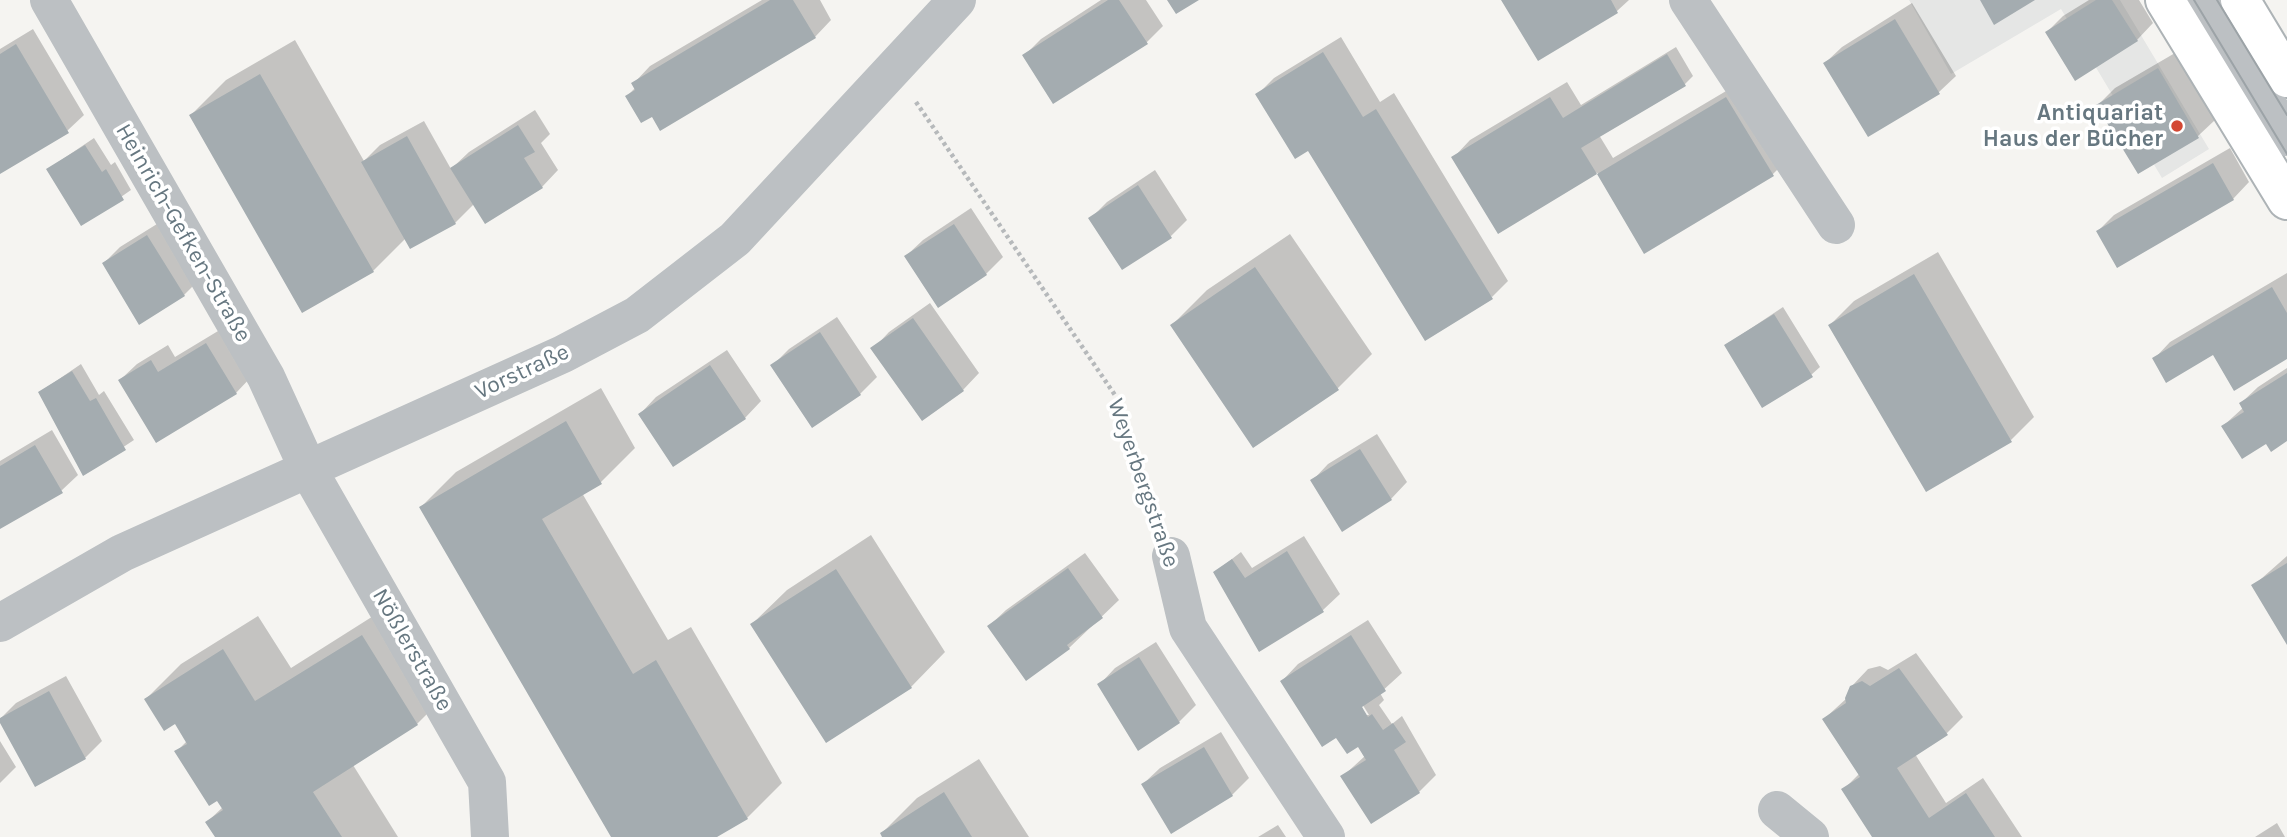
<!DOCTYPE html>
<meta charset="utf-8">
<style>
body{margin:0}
canvas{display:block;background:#f5f4f1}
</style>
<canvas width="2287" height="837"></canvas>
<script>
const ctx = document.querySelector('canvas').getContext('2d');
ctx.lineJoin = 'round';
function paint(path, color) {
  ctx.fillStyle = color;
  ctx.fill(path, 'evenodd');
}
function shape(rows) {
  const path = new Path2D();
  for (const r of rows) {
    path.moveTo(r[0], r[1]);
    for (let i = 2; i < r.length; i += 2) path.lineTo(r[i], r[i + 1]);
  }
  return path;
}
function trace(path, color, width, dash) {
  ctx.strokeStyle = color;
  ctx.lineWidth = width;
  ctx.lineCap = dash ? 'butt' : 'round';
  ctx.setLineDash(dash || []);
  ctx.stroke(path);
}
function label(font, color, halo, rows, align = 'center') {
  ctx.font = font + ' Karla,sans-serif';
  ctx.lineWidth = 7;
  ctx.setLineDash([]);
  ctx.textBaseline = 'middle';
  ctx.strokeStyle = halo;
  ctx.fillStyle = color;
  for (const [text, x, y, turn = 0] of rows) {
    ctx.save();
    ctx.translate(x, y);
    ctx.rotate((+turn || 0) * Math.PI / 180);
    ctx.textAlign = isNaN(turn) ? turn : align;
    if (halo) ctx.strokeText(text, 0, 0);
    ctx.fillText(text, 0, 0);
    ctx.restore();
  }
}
const built = shape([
 [1909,0,2120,0,2209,149,2162,178,2061,9,1951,74]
]);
const shadow = shape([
 [762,0,820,0,831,20,815,37,652,114,627,96,636,87,634,83,650,66],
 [1101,0,1146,0,1163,26,1146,43,1024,56,1041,39],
 [1503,0,1629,0,1617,11,1539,59],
 [2089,0,2139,0,2153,23,2137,40,2047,32,2063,16],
 [1912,3,1956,76,1939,92,1869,135,1825,63,1842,47],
 [33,29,84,115,67,131,0,171,0,49],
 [1341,37,1380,102,1394,93,1508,281,1492,297,1309,149,1258,94,1274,78],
 [295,40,364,161,380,145,424,121,451,169,469,152,535,110,550,134,541,143,558,170,542,187,474,204,455,223,411,247,406,238,373,271,191,115,226,80],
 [1676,47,1693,76,1685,84,1599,135,1613,158,1743,81,1789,158,1772,175,1645,252,1598,173,1454,157,1470,140,1567,82,1581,105],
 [2175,53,2215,120,2198,136,2139,172,2098,105,2115,88],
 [94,138,111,165,115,162,131,190,82,224,48,169],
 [2230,148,2249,182,2233,199,2098,231,2114,215],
 [1155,170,1187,220,1171,236,1091,218,1107,202],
 [971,208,1003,257,986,274,906,256,923,240],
 [165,219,201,278,184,295,104,263,120,247],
 [1290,234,1372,354,1337,389,1172,325,1207,290],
 [1938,252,2034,417,2011,440,1830,325,1854,301],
 [2287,273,2287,357,2214,352,2154,359,2170,342],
 [930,303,979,373,963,390,873,349,889,332],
 [1783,307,1820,367,1811,375,1726,345],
 [837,317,877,377,860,394,813,426,772,366,789,349],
 [223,328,252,376,236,393,120,380,137,364,168,345,175,357],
 [727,350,761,401,745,418,640,414,656,397],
 [81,364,99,395,104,391,134,440,84,473,40,392],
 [2287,368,2287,439,2266,442,2223,426,2244,407,2241,403,2258,387],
 [601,388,635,448,601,482,582,493,668,640,691,627,782,783,747,818,714,837,613,837,421,507,456,472],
 [52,430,78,475,61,491,0,527,0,461],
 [1377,434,1407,482,1391,499,1312,481,1328,464],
 [871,535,945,652,911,687,752,624,787,590],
 [1304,536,1340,594,1323,610,1259,649,1215,572,1241,552,1252,568],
 [1085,553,1119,600,1069,648,989,626,1006,610],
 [2287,556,2287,642,2253,586],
 [397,601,452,689,417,724,353,765,398,837,217,837,207,822,223,807,177,751,187,741,175,722,146,699,181,664,258,616,291,668],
 [1368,620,1402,673,1380,693,1384,700,1379,705,1392,724,1402,716,1436,775,1419,792,1371,822,1343,776,1365,756,1358,745,1337,736,1282,681,1298,664],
 [1359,699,1369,715,1365,715],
 [1156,642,1196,705,1179,722,1099,685,1115,668],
 [1916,653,1963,717,1947,733,1915,754,1946,803,1983,778,2022,837,1874,837,1843,790,1859,774,1824,719,1847,698,1851,687,1868,669,1880,666,1888,670],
 [66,676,102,741,85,758,0,719,16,703],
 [1221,732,1249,778,1232,795,1143,784,1160,768],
 [0,741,16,767,0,783],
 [979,759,1029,837,884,837,882,833,917,798],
 [2277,823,2285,837,2255,837],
 [1278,825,1286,837,1258,837]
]);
const building = shape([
 [770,0,793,0,816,38,660,131,652,117,641,123,625,96,635,90,631,83],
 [1108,0,1119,0,1148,44,1053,104,1022,55],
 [1167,0,1199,0,1176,14],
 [1501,0,1611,0,1618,13,1538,61],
 [1980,0,2035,0,1994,25],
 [2096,0,2112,0,2138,41,2075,81,2045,32],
 [1895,19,1940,94,1868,137,1823,63],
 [16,44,69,133,0,174,0,54],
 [1323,52,1363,117,1376,109,1493,299,1425,341,1308,151,1295,159,1255,94],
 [1667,54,1686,86,1581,148,1597,174,1726,97,1774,176,1644,254,1597,174,1498,234,1451,157,1550,97,1563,118],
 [2158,68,2199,138,2138,174,2096,105],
 [260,74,374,272,302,313,189,115],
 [518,125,535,152,524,158,543,188,485,224,450,168],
 [407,136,456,224,410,249,361,162],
 [85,145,102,172,106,169,124,200,81,226,46,169],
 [2213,163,2234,200,2117,268,2096,231],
 [1138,185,1172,238,1122,270,1088,218],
 [954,224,987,275,938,308,904,256],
 [147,235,185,296,139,325,102,263],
 [1255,267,1339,390,1253,448,1170,325],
 [1914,274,2012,442,1926,492,1828,325],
 [2272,287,2287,313,2287,359,2234,391,2213,355,2166,383,2152,358],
 [1774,314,1813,377,1762,408,1724,345],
 [913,318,964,391,922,421,870,348],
 [820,332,861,395,812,428,770,365],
 [206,343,237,394,156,443,118,380,151,360,158,372],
 [710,365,746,419,673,467,638,414],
 [72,371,90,401,96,398,126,450,83,476,38,392],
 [2287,373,2287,441,2271,452,2266,444,2242,459,2221,426,2244,412,2239,403],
 [566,421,602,484,542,519,633,674,656,660,748,819,717,837,611,837,419,507],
 [35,445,63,493,0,529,0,466],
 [1360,449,1392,500,1342,532,1310,480],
 [1287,551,1324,612,1259,652,1213,572,1232,559,1245,578],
 [2287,563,2287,645,2251,585],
 [1068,568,1103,618,1067,645,1070,649,1026,681,987,626],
 [836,569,912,688,826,743,750,624],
 [362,635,418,725,313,792,342,837,215,837,205,822,223,810,217,801,209,806,174,751,187,744,175,724,164,731,144,699,223,649,255,701],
 [1351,635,1386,691,1362,707,1368,717,1372,714,1383,730,1393,723,1406,742,1394,750,1420,793,1371,824,1340,776,1366,760,1358,747,1347,754,1336,738,1322,747,1280,681],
 [1139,657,1180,723,1138,751,1097,684],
 [1899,668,1948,735,1897,768,1929,818,1966,793,1995,837,1872,837,1841,789,1860,777,1822,719,1846,703,1845,698,1850,686,1862,681,1870,686],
 [49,691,86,759,35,787,0,723,0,718],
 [1204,747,1233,796,1171,834,1141,784],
 [944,792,972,837,882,837,880,833]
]);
const path = shape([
 [916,102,1119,401,1158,518]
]);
const minor = shape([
 [49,0,266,377,309,471,487,782,490,837],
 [1688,0,1836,225],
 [2204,0,2287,137],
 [1171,556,1188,628,1326,837],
 [0,623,122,553,563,354,637,315,735,239,957,0],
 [1777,810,1810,837]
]);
const major = shape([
 [2165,0,2287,200],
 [2240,0,2287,78]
]);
const tram = shape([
 [2194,0,2287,154],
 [2217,0,2287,115]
]);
const markers = [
 [2177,126,7,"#d34733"]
];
const poiNames = [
 ["Antiquariat",2163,113],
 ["Haus der Bücher",2163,139]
];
const streetNames = [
 ["Heinrich-Gefken-Straße",183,233,60],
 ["Vorstraße",522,372,-25],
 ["Weyerbergstraße",1143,483,71],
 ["Nößlerstraße",412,650,60]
];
paint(built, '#e5e6e5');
paint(shadow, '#0003');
paint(building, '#a4acb0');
trace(major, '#adb3b6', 42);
trace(path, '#b6b9bb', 4.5, [3.5, 3.5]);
trace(minor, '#bcc0c3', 38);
trace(major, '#fff', 38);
trace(tram, '#9ca3a7', 2);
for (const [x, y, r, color] of markers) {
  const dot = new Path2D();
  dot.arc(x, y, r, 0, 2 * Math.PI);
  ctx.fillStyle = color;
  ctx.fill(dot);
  trace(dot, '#fff', 2.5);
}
label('bold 23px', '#667780', '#fff', poiNames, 'right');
label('23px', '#667780', '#fff', streetNames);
</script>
